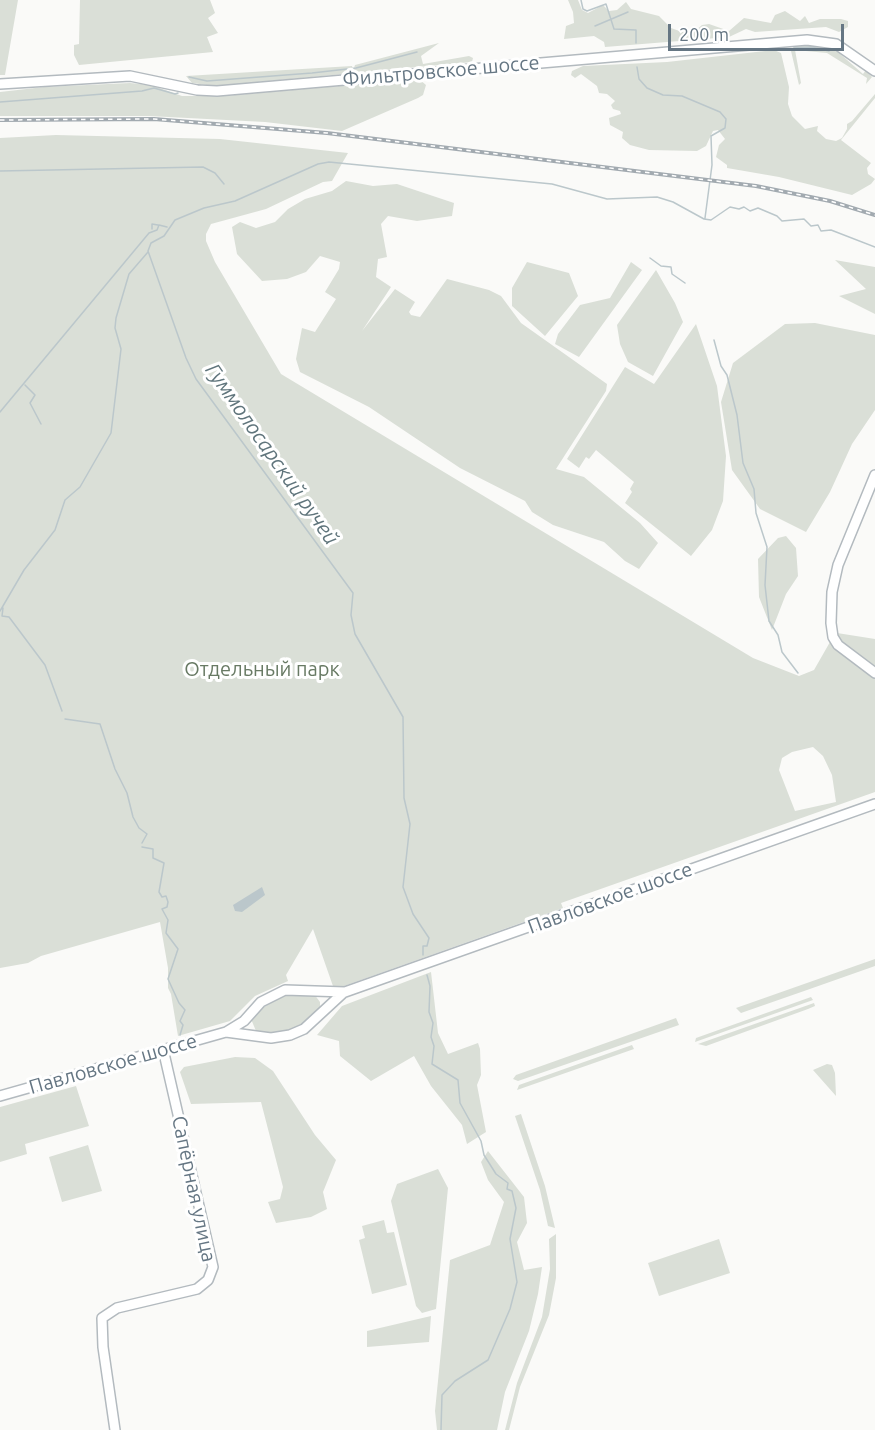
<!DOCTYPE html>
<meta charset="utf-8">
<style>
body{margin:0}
#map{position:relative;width:875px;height:1430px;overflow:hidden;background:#fafaf8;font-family:Ubuntu,sans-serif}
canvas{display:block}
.scale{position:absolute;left:668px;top:24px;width:176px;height:27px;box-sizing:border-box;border:3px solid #657683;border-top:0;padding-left:8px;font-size:18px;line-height:21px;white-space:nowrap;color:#657683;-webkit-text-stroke:4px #fff;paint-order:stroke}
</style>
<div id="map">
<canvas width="875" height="1430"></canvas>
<div class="scale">200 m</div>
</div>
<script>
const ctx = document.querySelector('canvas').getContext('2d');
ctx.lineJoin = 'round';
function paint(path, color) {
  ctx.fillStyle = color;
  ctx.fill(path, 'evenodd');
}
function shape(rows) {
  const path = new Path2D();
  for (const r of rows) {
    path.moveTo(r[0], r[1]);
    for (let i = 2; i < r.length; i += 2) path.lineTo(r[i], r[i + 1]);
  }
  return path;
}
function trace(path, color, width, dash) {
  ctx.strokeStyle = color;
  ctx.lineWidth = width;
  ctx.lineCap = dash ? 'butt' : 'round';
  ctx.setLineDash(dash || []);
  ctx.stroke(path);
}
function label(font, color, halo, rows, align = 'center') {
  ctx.font = font + ' Ubuntu,sans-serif';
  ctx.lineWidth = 6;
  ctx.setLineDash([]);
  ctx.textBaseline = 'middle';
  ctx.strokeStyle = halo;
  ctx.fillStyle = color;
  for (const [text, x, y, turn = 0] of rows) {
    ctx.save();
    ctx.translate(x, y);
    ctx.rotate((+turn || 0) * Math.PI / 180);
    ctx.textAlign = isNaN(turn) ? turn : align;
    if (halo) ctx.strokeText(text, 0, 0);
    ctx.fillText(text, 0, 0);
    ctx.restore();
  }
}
const green = shape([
 [0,0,18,0,5,75,0,75],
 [80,0,210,0,215,13,208,18,218,33,207,37,213,52,79,65,74,55,74,45,79,44],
 [568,0,578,0,582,10,588,13,603,5,609,11,617,10,626,2,631,9,659,16,671,28,682,32,695,31,702,25,709,24,729,31,744,18,771,23,775,15,785,11,800,21,805,16,809,23,820,19,841,19,848,21,848,27,839,32,826,27,755,32,746,29,729,37,605,47,604,42,594,36,564,39,566,26,574,23,573,12],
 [439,43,421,56,423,64,469,56,473,58,472,62,215,86,192,83,186,76,352,66,353,71,355,65],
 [794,46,821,46,838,52,863,74,866,70,872,77,866,84,867,78,827,53,795,50,801,83,799,85,791,51],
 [774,50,781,53,789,87,788,104,792,116,805,129,818,126,817,131,826,139,836,141,842,138,847,129,847,124,852,121,875,94,875,98,841,140,871,163,867,168,868,174,875,179,871,184,852,195,779,177,727,168,727,165,716,157,719,145,725,139,718,130,713,131,706,146,697,151,649,150,630,145,622,138,623,132,610,125,609,118,621,114,620,111,613,109,611,105,615,101,607,94,599,93,597,86,581,74,575,78,571,75,572,71,583,66,667,62],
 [419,79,426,85,423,95,418,98,342,131,265,122,149,116,0,116,0,92,44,87,130,83,151,85,182,96,224,96],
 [56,135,220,139,348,153,332,181,323,182,266,209,211,224,206,234,206,241,215,262,281,374,753,658,799,676,814,670,830,642,875,679,875,792,561,903,563,908,344,986,334,989,313,929,286,975,288,981,255,996,230,1021,178,1036,171,994,168,988,168,968,160,922,41,956,28,963,0,968,0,138],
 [813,747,823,756,832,775,836,802,795,811,779,770,782,758,792,752],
 [346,181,373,186,397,184,454,203,452,216,417,221,388,216,381,224,387,257,378,259,376,277,391,287,362,331,395,289,415,302,409,312,411,315,420,317,447,279,489,290,501,296,521,323,607,384,606,391,556,469,584,477,640,523,658,543,639,569,625,561,604,542,553,525,532,512,525,501,460,468,369,407,300,372,296,359,302,328,315,332,336,299,325,292,339,269,340,262,320,256,306,272,287,279,262,281,237,254,232,227,240,222,256,228,275,222,288,209,305,199,332,191],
 [835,260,875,267,875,314,839,296,866,289],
 [527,262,569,273,578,296,545,336,512,306,512,288],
 [631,262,642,270,579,357,555,344,558,334,580,305,610,298],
 [656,270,675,303,683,322,653,376,628,362,620,344,617,325],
 [815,323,875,335,875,410,852,444,830,492,806,532,760,509,732,470,721,402,733,363,785,324],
 [696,324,717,386,726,456,723,501,712,530,691,556,625,503,632,492,630,489,634,482,596,450,589,459,586,457,579,468,567,459,625,367,654,384],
 [786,536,796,548,798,576,786,594,772,630,759,597,758,559,778,538],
 [837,633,875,639,875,669,843,646],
 [875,959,875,966,807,990,741,1013,736,1008],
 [431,972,438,1033,448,1054,478,1043,480,1049,481,1075,477,1085,486,1132,467,1144,462,1125,431,1086,414,1056,371,1081,340,1056,339,1041,317,1035,342,1006],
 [286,994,314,994,320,1002,320,1009,293,1031,275,1035,256,1031,251,1019,257,1011],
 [811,997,813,1000,695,1042,696,1038],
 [814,1003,815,1006,808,1009,706,1046,698,1044],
 [676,1018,679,1025,518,1081,513,1079,516,1075],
 [632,1045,634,1049,517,1090,519,1085],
 [235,1057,255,1058,273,1071,315,1135,336,1160,323,1192,327,1209,311,1217,276,1223,268,1202,280,1199,283,1187,261,1102,191,1104,180,1072,184,1067],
 [827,1064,832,1065,835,1073,836,1096,813,1070],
 [76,1086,89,1126,25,1144,27,1154,0,1162,0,1107],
 [521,1114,545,1186,555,1228,548,1226,540,1190,515,1116],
 [88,1145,102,1191,62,1202,49,1157],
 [488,1151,524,1197,527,1223,517,1242,524,1270,542,1267,538,1294,529,1331,505,1392,497,1430,437,1430,435,1411,450,1260,490,1245,504,1202,488,1180,481,1162],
 [438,1169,448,1188,436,1309,422,1313,416,1306,391,1201,397,1184],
 [384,1220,387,1233,394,1232,407,1285,372,1294,359,1240,365,1238,362,1226],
 [556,1234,556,1278,549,1315,520,1387,509,1430,505,1430,517,1383,542,1317,550,1269,549,1239],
 [719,1239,730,1273,659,1296,648,1263],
 [431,1316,429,1342,367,1347,367,1331]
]);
const water = shape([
 [262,887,265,895,242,912,235,911,233,905]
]);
const stream = shape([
 [581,0,583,9,587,11,606,4,614,29,636,30,636,43],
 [595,26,628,12],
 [794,48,811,47,829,51],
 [637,67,639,79,647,88,663,95,682,96,720,112,726,119,725,128,711,136,712,165,705,218],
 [189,77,207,81,312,73,356,68,417,52],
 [0,102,142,91,154,88,175,94,178,93],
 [0,171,203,167,215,173,224,184],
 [152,229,152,224,158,225],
 [650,258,661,266,671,267,672,274,685,283],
 [714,340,721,366,727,375,737,415,743,463,754,489,756,513,767,547,765,585,769,621,778,635,782,652,798,673],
 [25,385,35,395,30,403,41,424],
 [0,412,149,233,157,230,159,225,167,227],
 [3,608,2,616,9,617,45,665,62,711],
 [0,611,24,570,55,530,65,500,80,487,111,433,121,349,115,328,116,318,129,274,148,252],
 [65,719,100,724,115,769,127,793,133,817,139,828,147,834,142,843],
 [142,847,153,849,153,858,164,863,159,892,162,897,166,896,168,902,167,907,162,909,168,920,166,933,178,949,168,979,179,1003,185,1010,180,1021,183,1025,180,1035],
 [423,955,423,946,427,946,429,938,413,914,403,887,410,824,404,798,403,717,355,634,351,615,353,593,196,379,186,358,148,251,151,243,164,236,175,220,204,208,235,201,318,164,329,162,552,184,607,199,657,197,673,202,704,219,711,220,730,207,739,209,744,207,750,211,758,208,777,216,782,221,804,219,811,226,818,225,821,231,831,230,875,247],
 [427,975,430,986,429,1012,433,1023,431,1037,434,1046,432,1064,458,1080,460,1103,481,1141,484,1155,496,1174,508,1183,507,1189,512,1191,516,1208,510,1239,517,1282,510,1309,488,1360,455,1381,442,1395,441,1430]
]);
const secondary = shape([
 [0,84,130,76,197,90,217,91,807,40,836,44,875,71],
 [875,475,838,565,832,592,831,623,833,637,838,645,875,673],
 [226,1032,271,1038,290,1035,304,1029,343,993],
 [0,1096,226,1032,244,1021,261,1002,285,990,345,992,875,804],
 [115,1430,103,1347,102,1318,117,1308,197,1289,208,1280,213,1267,163,1049]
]);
const rail = shape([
 [0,120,154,119,327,133,756,186,830,201,875,215]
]);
const streetNames = [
 ["Фильтровское шоссе",441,71,-5],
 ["Павловское шоссе",610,898,-20],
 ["Павловское шоссе",113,1064,-16],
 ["Сапёрная улица",194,1189,78]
];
const parkNames = [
 ["Отдельный парк",262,669]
];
const waterNames = [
 ["Гуммолосарский ручей",272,454,55]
];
paint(green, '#dadfd7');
paint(water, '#bbc7cb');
trace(stream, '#bbc7cb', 1.5);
trace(secondary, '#b3babf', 12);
trace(secondary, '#fff', 9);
trace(rail, '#a2aab0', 4);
trace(rail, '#fff', 1.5, [4.5]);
label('20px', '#657683', '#fff', streetNames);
label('20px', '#687a64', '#fff', parkNames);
label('italic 21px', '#60757c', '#fff', waterNames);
</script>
